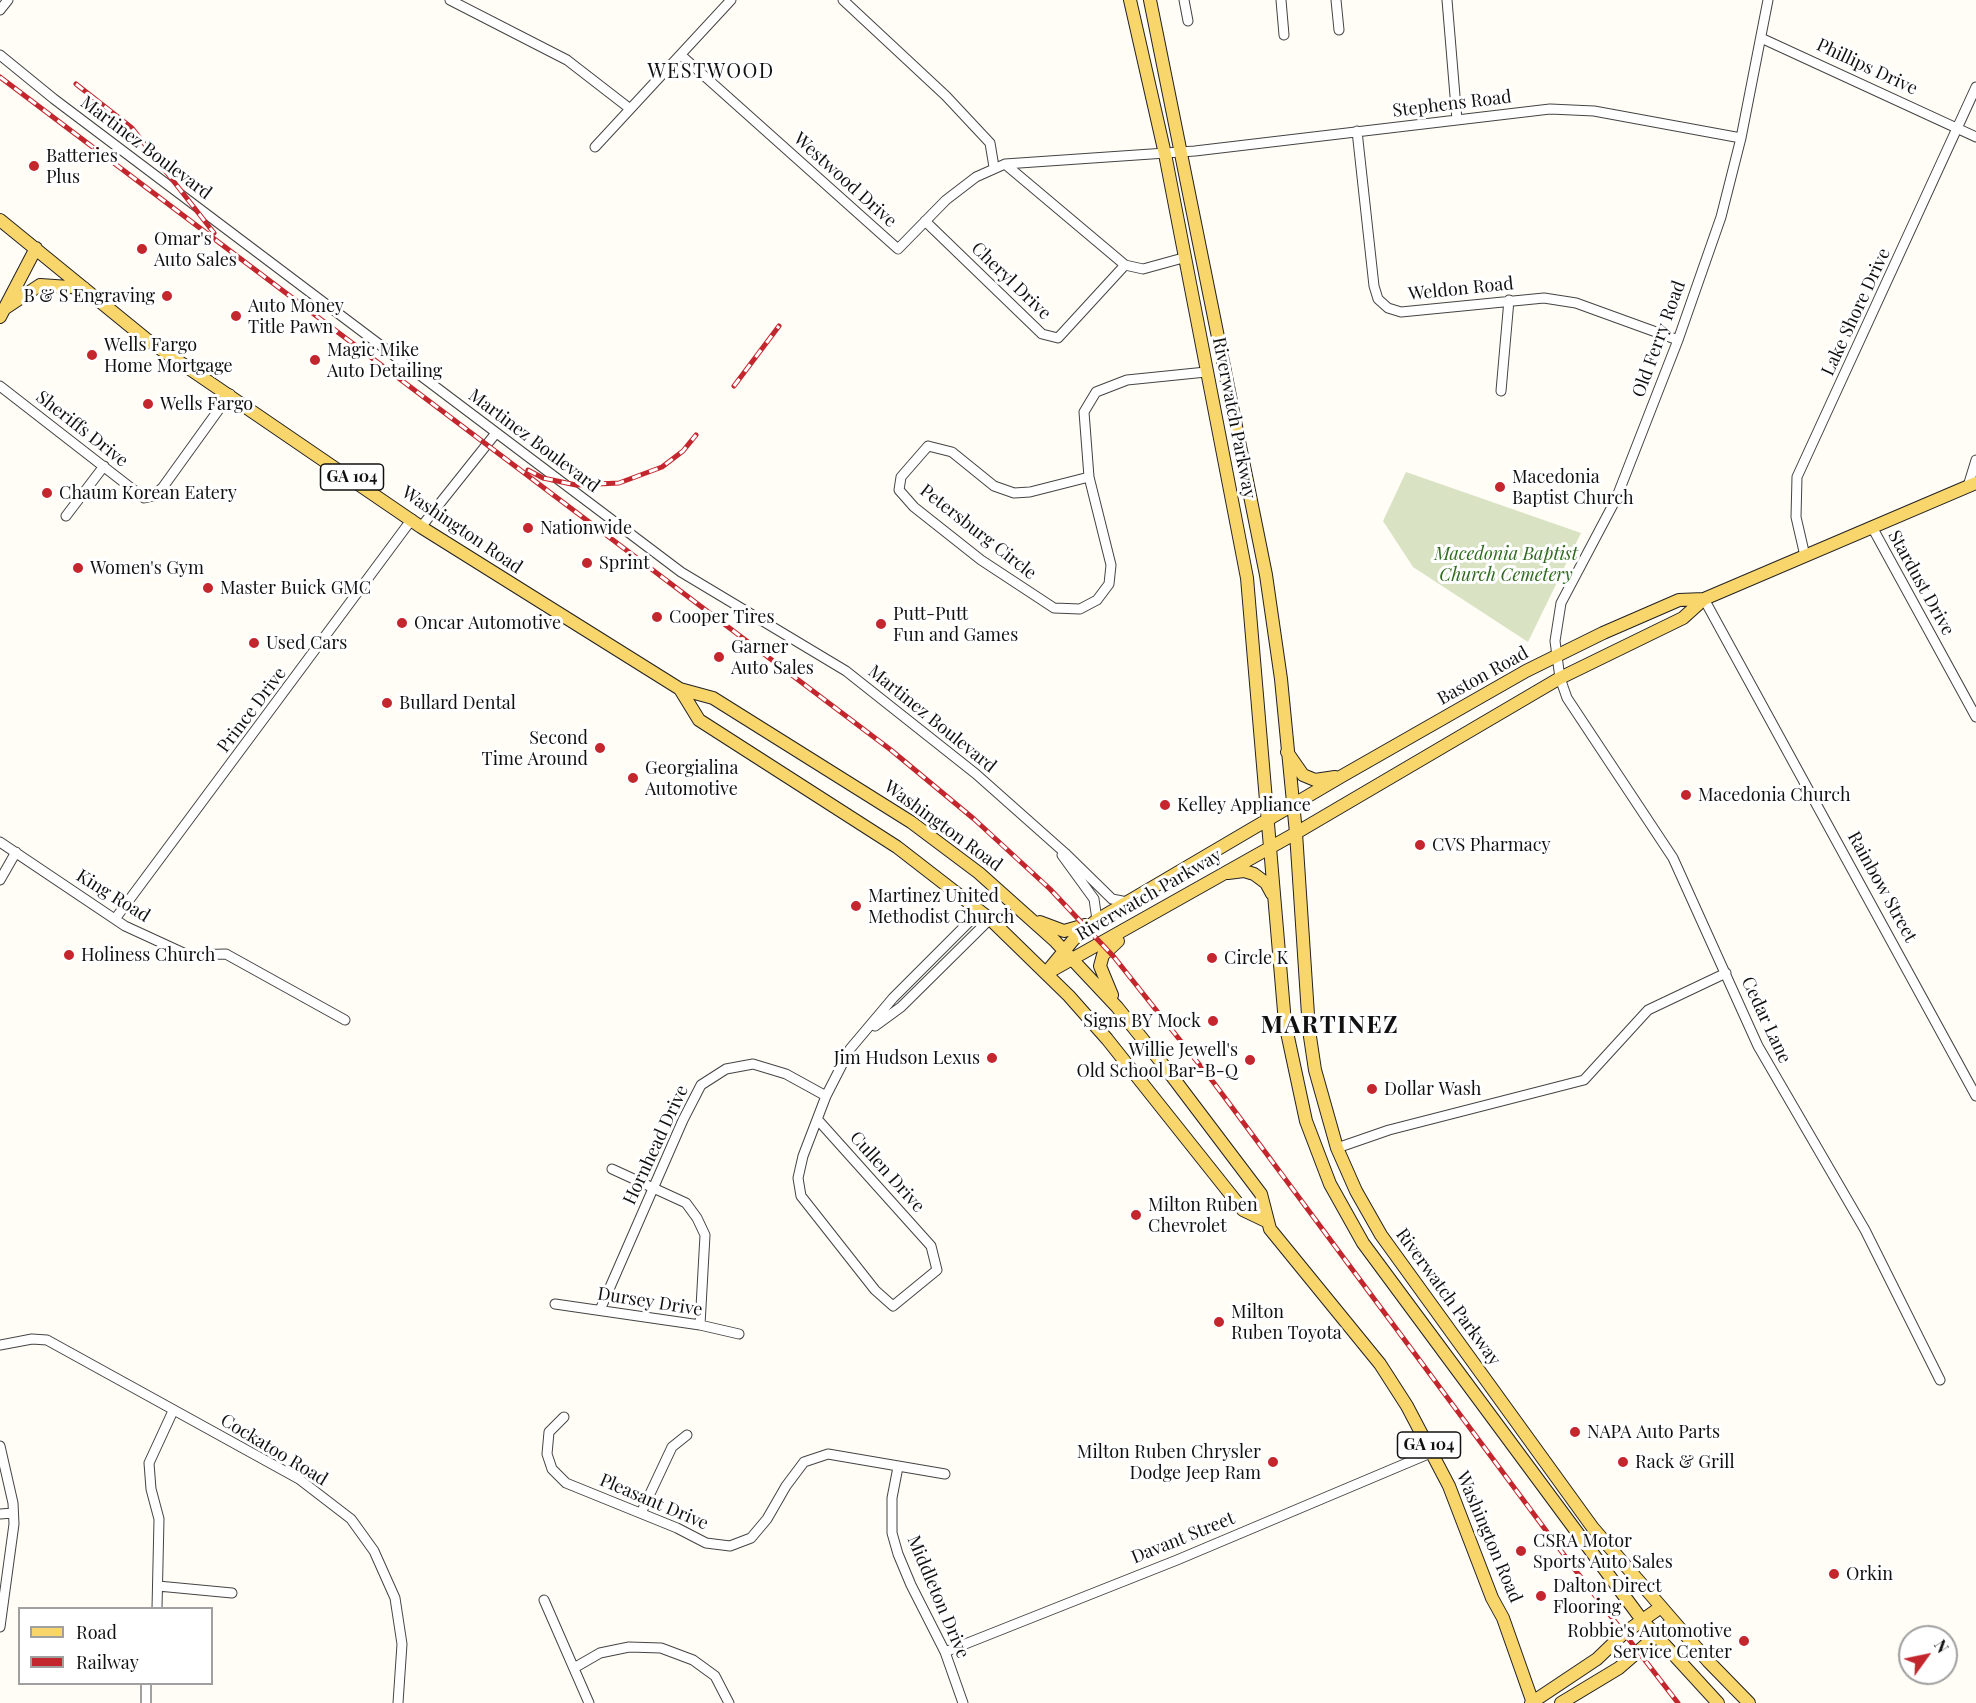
<!DOCTYPE html>
<style>
body{margin:0}
#map{position:relative;width:1976px;height:1703px;overflow:hidden;background:#fffdf5;font-family:"Playfair Display",serif}
canvas{display:block}
.legend{position:absolute;left:18px;top:1607px;width:195px;height:78px;box-sizing:border-box;background:#fff;border:2px solid #a0a0a0;margin:0;padding:8px 10px;list-style:none;font-size:18px;color:#111}
.legend li{display:flex;align-items:center;gap:12px;height:30px}
.legend b{width:30px;border:2px solid #a0a0a0}
.north{position:absolute;left:1898px;top:1625px;width:60px;height:60px;box-sizing:border-box;background:#fff;border:2px solid #a0a0a0;border-radius:50%;rotate:57deg;font-size:16px;font-weight:700;line-height:24px;text-align:center;color:#111}
.north::after{content:'';display:block;margin:auto;width:21px;height:27px;background:#c4262e;clip-path:polygon(50% 0,100% 100%,50% 72%,0 100%)}
</style>
<div id="map">
<canvas width="1976" height="1703"></canvas>
<ul class="legend">
<li><b style="height:8px;background:#f9d66b"></b>Road</li>
<li><b style="height:8px;background:#c4262e"></b>Railway</li>
</ul>
<div class="north">N</div>
</div>
<script>
const ctx = document.querySelector('canvas').getContext('2d');
ctx.lineJoin = 'round';
function paint(path, color) {
  ctx.fillStyle = color;
  ctx.fill(path, 'evenodd');
}
function shape(rows) {
  const path = new Path2D();
  for (const r of rows) {
    path.moveTo(r[0], r[1]);
    for (let i = 2; i < r.length; i += 2) path.lineTo(r[i], r[i + 1]);
  }
  return path;
}
function trace(path, color, width, dash) {
  ctx.strokeStyle = color;
  ctx.lineWidth = width;
  ctx.lineCap = dash ? 'butt' : 'round';
  ctx.setLineDash(dash || []);
  ctx.stroke(path);
}
function label(font, color, halo, rows, align = 'center') {
  ctx.font = font + ' "Playfair Display",serif';
  ctx.lineWidth = 6;
  ctx.setLineDash([]);
  ctx.textBaseline = 'middle';
  ctx.strokeStyle = halo;
  ctx.fillStyle = color;
  for (const [text, x, y, turn = 0] of rows) {
    ctx.save();
    ctx.translate(x, y);
    ctx.rotate((+turn || 0) * Math.PI / 180);
    ctx.textAlign = isNaN(turn) ? turn : align;
    if (halo) ctx.strokeText(text, 0, 0);
    ctx.fillText(text, 0, 0);
    ctx.restore();
  }
}
const cemetery = shape([
 [1406,472,1581,533,1528,642,1413,567,1383,521]
]);
const minor = shape([
 [450,0,567,60,629,108],
 [843,0,946,96,990,143,994,167],
 [1184,0,1188,21],
 [1281,0,1284,35],
 [1336,0,1339,30],
 [1447,0,1457,120],
 [1768,0,1741,138,1721,217,1678,340,1616,499,1561,603,1555,641,1557,656,1560,678,1567,698,1673,858,1758,1046,1865,1230,1940,1380],
 [0,10,8,0],
 [1761,38,1976,137],
 [0,55,54,99,681,572,846,671,976,774,1065,853,1112,899,1127,902],
 [682,56,898,249,946,200,976,177,1005,164,1195,151,1550,109,1594,111,1741,138],
 [1357,131,1374,286,1378,299,1388,308,1401,312,1544,298,1576,303,1678,340],
 [595,147,731,0],
 [1005,164,1125,265,1143,269,1183,258],
 [925,221,1042,334,1058,338,1125,265],
 [0,386,144,498,153,496,163,487,230,394],
 [1501,391,1509,300],
 [928,446,952,452,994,486,1014,493,1030,492,1089,477,1111,565,1109,584,1097,600,1080,609,1054,608,981,560,914,507,899,490,901,477,928,446],
 [1089,477,1084,412,1096,392,1127,380,1206,372],
 [1968,486,1976,460],
 [66,516,104,466],
 [421,527,496,433],
 [1872,527,1976,717],
 [1805,556,1796,517,1797,477,1976,87],
 [1704,599,1976,1096],
 [0,842,125,926,188,955,226,954,345,1020],
 [1062,855,1094,899,1097,920],
 [0,880,16,852],
 [115,919,412,519],
 [875,1026,901,1007,990,919],
 [818,1120,931,1246,937,1270,893,1306,875,1290,801,1196,798,1178,803,1156,826,1096,850,1049,893,998,980,911],
 [1337,1148,1389,1130,1584,1080,1648,1010,1726,973],
 [612,1169,686,1203,697,1218,705,1235,700,1325],
 [555,1304,700,1325,739,1334],
 [600,1310,683,1120,701,1085,726,1069,753,1064,786,1074,826,1096],
 [0,1345,32,1339,47,1340,299,1479,351,1519,374,1551,395,1598,402,1644,398,1703],
 [564,1417,549,1432,547,1454,552,1469,566,1483,677,1528,706,1543,730,1546,751,1538,767,1519,786,1486,804,1462,828,1454,945,1474],
 [0,1446,13,1503,14,1524,0,1627],
 [898,1467,892,1498,892,1533,898,1554,911,1585,945,1652,963,1703],
 [641,1513,672,1447,687,1435],
 [0,1514,13,1513],
 [158,1586,232,1593],
 [544,1600,589,1703],
 [157,1608,159,1519,151,1489,149,1463,173,1411],
 [945,1652,1177,1560,1433,1452],
 [574,1668,600,1653,629,1647,661,1648,693,1660,715,1676,729,1703],
 [146,1684,146,1703]
]);
const major = shape([
 [1130,0,1165,154,1247,578,1285,1023,1306,1121,1330,1184,1363,1243,1642,1620,1718,1703],
 [1150,0,1266,575,1281,679,1296,833,1309,1030,1315,1070,1337,1148,1356,1191,1381,1235,1593,1528,1708,1661,1749,1703],
 [0,220,146,339,421,527,680,689,713,698,911,822,979,873,1054,940,1117,1007,1165,1067,1261,1194,1270,1229,1380,1364,1407,1406,1449,1486,1492,1598,1503,1618,1533,1703],
 [4,309,40,285,84,288],
 [0,317,36,248],
 [680,689,699,720,897,847,990,919,1069,996,1107,1039,1243,1210,1266,1221],
 [1287,752,1303,775,1315,780,1335,777],
 [1228,873,1244,871,1254,874,1266,883,1272,894],
 [1040,922,1064,931,1085,925],
 [1049,972,1296,833,1560,678,1683,618,1704,599],
 [1046,973,1074,939,1097,920,1342,776,1526,671,1603,633,1679,600,1704,599,1976,483],
 [1112,995,1100,966,1103,955,1118,941],
 [1531,1703,1597,1659,1623,1634,1661,1607],
 [1561,1703,1619,1668,1673,1621]
]);
const rail = shape([
 [0,77,891,750,974,819,1050,889,1114,957,1214,1083,1576,1571,1678,1703],
 [76,84,132,128,214,233],
 [734,386,779,326],
 [528,470,543,478,576,485,619,483,662,467,683,451,696,435]
]);
const markers = [
 [34,166,6,"#c4262e"],
 [142,249,6,"#c4262e"],
 [167,296,6,"#c4262e"],
 [236,316,6,"#c4262e"],
 [92,355,6,"#c4262e"],
 [315,360,6,"#c4262e"],
 [148,404,6,"#c4262e"],
 [1500,487,6,"#c4262e"],
 [47,493,6,"#c4262e"],
 [528,528,6,"#c4262e"],
 [587,563,6,"#c4262e"],
 [78,568,6,"#c4262e"],
 [208,588,6,"#c4262e"],
 [657,617,6,"#c4262e"],
 [402,623,6,"#c4262e"],
 [881,624,6,"#c4262e"],
 [254,643,6,"#c4262e"],
 [719,657,6,"#c4262e"],
 [387,703,6,"#c4262e"],
 [600,748,6,"#c4262e"],
 [633,778,6,"#c4262e"],
 [1686,795,6,"#c4262e"],
 [1165,805,6,"#c4262e"],
 [1420,845,6,"#c4262e"],
 [856,906,6,"#c4262e"],
 [69,955,6,"#c4262e"],
 [1212,958,6,"#c4262e"],
 [1213,1021,6,"#c4262e"],
 [992,1058,6,"#c4262e"],
 [1250,1060,6,"#c4262e"],
 [1372,1089,6,"#c4262e"],
 [1136,1215,6,"#c4262e"],
 [1219,1322,6,"#c4262e"],
 [1575,1432,6,"#c4262e"],
 [1273,1462,6,"#c4262e"],
 [1623,1462,6,"#c4262e"],
 [1521,1551,6,"#c4262e"],
 [1834,1574,6,"#c4262e"],
 [1541,1596,6,"#c4262e"],
 [1744,1641,6,"#c4262e"]
];
const shields = [
 [352,477,63],
 [1429,1445,63]
];
const shieldNames = [
 ["GA 104",352,477],
 ["GA 104",1429,1445]
];
const streetNames = [
 ["Phillips Drive",1867,67,25],
 ["Stephens Road",1452,104,-7],
 ["Martinez Boulevard",146,148,37],
 ["Westwood Drive",845,180,42],
 ["Cheryl Drive",1011,281,44],
 ["Weldon Road",1461,289,-6],
 ["Lake Shore Drive",1856,312,-65],
 ["Old Ferry Road",1659,339,-70],
 ["Riverwatch Parkway",1234,418,79],
 ["Sheriffs Drive",82,429,38],
 ["Martinez Boulevard",534,441,37],
 ["Washington Road",462,530,34],
 ["Petersburg Circle",978,532,38],
 ["Stardust Drive",1921,583,61],
 ["Baston Road",1483,676,-29],
 ["Prince Drive",252,710,-53],
 ["Martinez Boulevard",932,719,39],
 ["Washington Road",943,826,36],
 ["Rainbow Street",1882,887,61],
 ["Riverwatch Parkway",1149,895,-30],
 ["King Road",113,896,32],
 ["Cedar Lane",1766,1020,65],
 ["Hornhead Drive",656,1145,-65],
 ["Cullen Drive",887,1172,48],
 ["Riverwatch Parkway",1448,1297,54],
 ["Dursey Drive",650,1302,9],
 ["Cockatoo Road",274,1450,31],
 ["Pleasant Drive",654,1502,23],
 ["Washington Road",1489,1537,67],
 ["Davant Street",1183,1538,-22],
 ["Middleton Drive",938,1597,67]
];
const poiNames = [
 ["Batteries",46,156],
 ["Plus",46,177],
 ["Omar's",154,239],
 ["Auto Sales",154,260],
 ["B & S Engraving",155,296,"right"],
 ["Auto Money",248,306],
 ["Title Pawn",248,327],
 ["Wells Fargo",104,345],
 ["Home Mortgage",104,366],
 ["Magic Mike",327,350],
 ["Auto Detailing",327,371],
 ["Wells Fargo",160,404],
 ["Macedonia",1512,477],
 ["Baptist Church",1512,498],
 ["Chaum Korean Eatery",59,493],
 ["Nationwide",540,528],
 ["Sprint",599,563],
 ["Women's Gym",90,568],
 ["Master Buick GMC",220,588],
 ["Putt-Putt",893,614],
 ["Fun and Games",893,635],
 ["Cooper Tires",669,617],
 ["Oncar Automotive",414,623],
 ["Used Cars",266,643],
 ["Garner",731,647],
 ["Auto Sales",731,668],
 ["Bullard Dental",399,703],
 ["Second",588,738,"right"],
 ["Time Around",588,759,"right"],
 ["Georgialina",645,768],
 ["Automotive",645,789],
 ["Macedonia Church",1698,795],
 ["Kelley Appliance",1177,805],
 ["CVS Pharmacy",1432,845],
 ["Martinez United",868,896],
 ["Methodist Church",868,917],
 ["Holiness Church",81,955],
 ["Circle K",1224,958],
 ["Signs BY Mock",1201,1021,"right"],
 ["Willie Jewell's",1238,1050,"right"],
 ["Old School Bar-B-Q",1238,1071,"right"],
 ["Jim Hudson Lexus",980,1058,"right"],
 ["Dollar Wash",1384,1089],
 ["Milton Ruben",1148,1205],
 ["Chevrolet",1148,1226],
 ["Milton",1231,1312],
 ["Ruben Toyota",1231,1333],
 ["NAPA Auto Parts",1587,1432],
 ["Milton Ruben Chrysler",1261,1452,"right"],
 ["Dodge Jeep Ram",1261,1473,"right"],
 ["Rack & Grill",1635,1462],
 ["CSRA Motor",1533,1541],
 ["Sports Auto Sales",1533,1562],
 ["Orkin",1846,1574],
 ["Dalton Direct",1553,1586],
 ["Flooring",1553,1607],
 ["Robbie's Automotive",1732,1631,"right"],
 ["Service Center",1732,1652,"right"]
];
const parkNames = [
 ["Macedonia Baptist",1506,554],
 ["Church Cemetery",1506,575]
];
const neighbourhoodNames = [
 ["WESTWOOD",711,72]
];
const districtNames = [
 ["MARTINEZ",1330,1026]
];
paint(cemetery, '#d9e3c4');
trace(minor, '#444', 11);
trace(major, '#222', 14);
trace(minor, '#fff', 9);
trace(major, '#f9d66b', 12);
trace(rail, '#c4262e', 5);
trace(rail, '#fff', 3, [9]);
for (const [x, y, r, color] of markers) {
  const dot = new Path2D();
  dot.arc(x, y, r, 0, 2 * Math.PI);
  ctx.fillStyle = color;
  ctx.fill(dot);
  trace(dot, '#fff', 2);
}
for (const [x, y, w] of shields) {
  const box = new Path2D();
  box.roundRect(x - w / 2, y - 13, w, 26, 4.5);
  ctx.fillStyle = '#fff';
  ctx.fill(box);
  trace(box, '#111', 1.5);
}
label('bold 16px', '#111', null, shieldNames);
label('18px', '#111', '#fff', streetNames);
label('18px', '#111', '#fff', poiNames, 'left');
label('italic 18px', '#2f6b1f', '#fff', parkNames);
ctx.letterSpacing = '1.5px';
label('20px', '#111', '#fff', neighbourhoodNames);
ctx.letterSpacing = '0px';
ctx.letterSpacing = '1.5px';
label('bold 24px', '#111', '#fff', districtNames);
ctx.letterSpacing = '0px';
</script>
